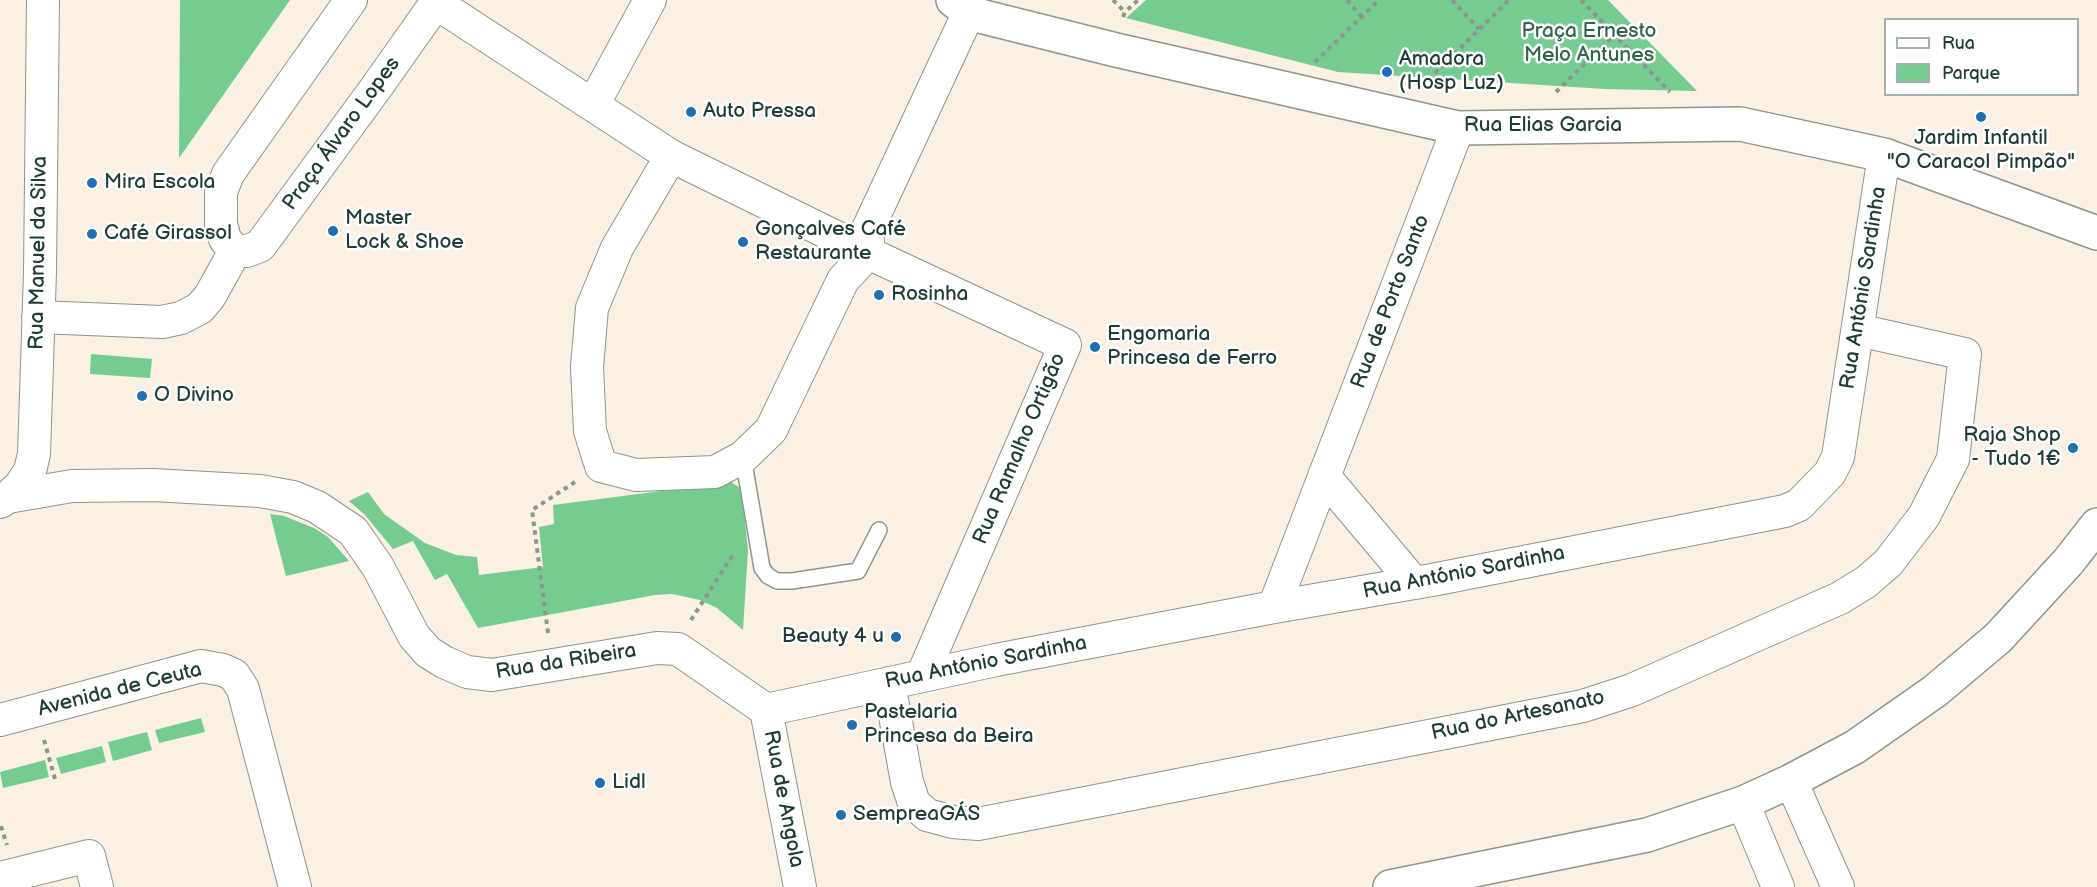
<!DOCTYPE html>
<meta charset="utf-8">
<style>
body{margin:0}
#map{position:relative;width:2097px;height:887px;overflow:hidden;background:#faf0e3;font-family:"Balsamiq Sans",sans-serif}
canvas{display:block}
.legend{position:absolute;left:1884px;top:18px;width:195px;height:78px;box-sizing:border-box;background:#fff;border:2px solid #a5b1ae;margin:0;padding:8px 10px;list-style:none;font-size:18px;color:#1f3d34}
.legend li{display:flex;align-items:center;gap:12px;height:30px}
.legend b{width:30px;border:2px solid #a5b1ae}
</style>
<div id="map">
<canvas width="2097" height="887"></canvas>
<ul class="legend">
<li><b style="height:8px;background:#fff"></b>Rua</li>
<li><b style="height:16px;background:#74cc91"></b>Parque</li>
</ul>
</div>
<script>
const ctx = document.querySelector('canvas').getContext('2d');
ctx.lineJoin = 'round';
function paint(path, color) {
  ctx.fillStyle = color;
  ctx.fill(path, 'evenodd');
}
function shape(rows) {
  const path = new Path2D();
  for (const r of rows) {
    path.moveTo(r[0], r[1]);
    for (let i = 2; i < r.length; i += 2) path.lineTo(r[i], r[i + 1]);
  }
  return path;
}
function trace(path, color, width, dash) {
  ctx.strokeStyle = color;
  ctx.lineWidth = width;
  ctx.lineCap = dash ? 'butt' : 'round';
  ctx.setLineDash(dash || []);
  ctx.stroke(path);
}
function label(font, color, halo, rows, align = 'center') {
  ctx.font = font + ' "Balsamiq Sans",sans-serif';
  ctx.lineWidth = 5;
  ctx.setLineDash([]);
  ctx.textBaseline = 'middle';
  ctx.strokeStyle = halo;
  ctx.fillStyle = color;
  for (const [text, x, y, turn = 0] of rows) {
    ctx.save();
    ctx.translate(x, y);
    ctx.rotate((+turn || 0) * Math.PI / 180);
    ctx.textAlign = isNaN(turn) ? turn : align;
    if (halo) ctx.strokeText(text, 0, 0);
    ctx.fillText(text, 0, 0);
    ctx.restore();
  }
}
const green = shape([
 [180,0,290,0,179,158],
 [1146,0,1608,0,1697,91,1605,89,1338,72,1126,18],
 [91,354,152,359,150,378,90,374],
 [731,482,740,488,742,493,748,550,743,630,717,608,700,600,672,594,655,595,478,628,447,574,435,580,413,541,393,549,365,515,349,501,368,492,384,514,425,543,456,555,477,557,479,575,543,567,539,527,554,524,553,505],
 [270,514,284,516,314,528,328,537,349,561,286,576],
 [201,718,205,732,159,743,155,730],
 [147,732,152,750,113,761,108,742],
 [102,746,106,762,61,774,56,758],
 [45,760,49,777,3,788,0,772]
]);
const path = shape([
 [1113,0,1125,12],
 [1347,0,1362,17],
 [1452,0,1479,29],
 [1581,0,1670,92],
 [1123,17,1125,12,1138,0],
 [1315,62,1379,0],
 [1422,86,1509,0],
 [1556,92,1615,34],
 [691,620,734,553],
 [548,633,532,510,575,482],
 [44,740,55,779],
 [1,826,7,845]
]);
const service = shape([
 [743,457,762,568,768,576,777,581,792,581,858,571,879,530]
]);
const minor = shape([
 [351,0,228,174,221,192,221,224,225,239,235,251,247,251,260,246,378,85,438,0],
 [436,3,671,156,883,260,1065,345,922,676],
 [593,105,650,0],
 [671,156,617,248,592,308,587,367,590,431,601,466,636,475,715,472,743,457,771,430,843,280,869,252,867,231,969,12],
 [38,317,162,322,181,318,200,308,210,296,235,251],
 [1324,476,1414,583],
 [8,497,20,486,30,471,34,454,40,272,43,0],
 [0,502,8,497,72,486,153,485,260,491,293,497,317,507,353,531,378,567,414,636,428,652,444,662,467,672,492,675,657,648,678,649,766,710],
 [1274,607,1458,128],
 [889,683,907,782,914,803,927,815,953,822,978,824,1583,706,1632,690,1840,598,1866,582,1888,563,1924,516,1953,459,1965,354,1858,330],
 [766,710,996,660,1274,607,1432,580,1785,511,1799,505,1830,473,1838,457,1884,155],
 [766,710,800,887],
 [0,720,201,666,223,670,234,675,243,689,295,887],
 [1791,781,1838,887],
 [1743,803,1778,887],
 [0,878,89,856,97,887]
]);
const tertiary = shape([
 [953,0,969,12,984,17,1116,50,1458,128,1740,124,1884,155,2097,233],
 [1390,887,1647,835,1743,803,1791,781,1855,747,1935,691,1998,638,2068,562,2097,525]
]);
const markers = [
 [1387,72,6,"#1f6fb2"],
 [691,112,6,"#1f6fb2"],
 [1981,117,6,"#1f6fb2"],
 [92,183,6,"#1f6fb2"],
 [333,231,6,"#1f6fb2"],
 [92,234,6,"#1f6fb2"],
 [743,242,6,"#1f6fb2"],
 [879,295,6,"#1f6fb2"],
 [1095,347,6,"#1f6fb2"],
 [142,396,6,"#1f6fb2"],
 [2073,448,6,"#1f6fb2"],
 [896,637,6,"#1f6fb2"],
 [852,725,6,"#1f6fb2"],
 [600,783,6,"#1f6fb2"],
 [841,815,6,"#1f6fb2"]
];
const parkNames = [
 ["Praça Ernesto",1589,32],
 ["Melo Antunes",1589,56]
];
const poiNames = [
 ["Amadora",1399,60],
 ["(Hosp Luz)",1399,84],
 ["Auto Pressa",703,112],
 ["Jardim Infantil",1981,139,"center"],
 ["\"O Caracol Pimpão\"",1981,163,"center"],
 ["Mira Escola",104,183],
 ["Master",345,219],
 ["Lock & Shoe",345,243],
 ["Gonçalves Café",755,230],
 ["Restaurante",755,254],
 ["Café Girassol",104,234],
 ["Rosinha",891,295],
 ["Engomaria",1107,335],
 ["Princesa de Ferro",1107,359],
 ["O Divino",154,396],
 ["Raja Shop",2061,436,"right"],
 ["- Tudo 1€",2061,460,"right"],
 ["Beauty 4 u",884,637,"right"],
 ["Pastelaria",864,713],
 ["Princesa da Beira",864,737],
 ["Lidl",612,783],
 ["SempreaGÁS",853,815]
];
const streetNames = [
 ["Rua Elias Garcia",1543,126],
 ["Praça Álvaro Lopes",342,134,-54],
 ["Rua Manuel da Silva",39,253,-89],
 ["Rua António Sardinha",1864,288,-81],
 ["Rua de Porto Santo",1391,302,-69],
 ["Rua Ramalho Ortigão",1020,449,-67],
 ["Rua António Sardinha",1464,573,-11],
 ["Rua da Ribeira",566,662,-9],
 ["Rua António Sardinha",986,663,-11],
 ["Avenida de Ceuta",120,690,-14],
 ["Rua do Artesanato",1518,716,-12],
 ["Rua de Angola",783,799,79]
];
paint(green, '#74cc91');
trace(service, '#8c968c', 18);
trace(minor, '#8c968c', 34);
trace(tertiary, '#8c968c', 36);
trace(path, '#8c968c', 4, [4.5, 4.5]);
trace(service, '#fff', 15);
trace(minor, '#fff', 32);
trace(tertiary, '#fff', 33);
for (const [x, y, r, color] of markers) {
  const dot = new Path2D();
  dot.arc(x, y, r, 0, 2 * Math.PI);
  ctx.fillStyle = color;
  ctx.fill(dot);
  trace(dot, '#fff', 2);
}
label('21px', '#34614b', '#fff', parkNames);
label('21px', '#1f3d34', '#fff', poiNames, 'left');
label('21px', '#1f3d34', '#fff', streetNames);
</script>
